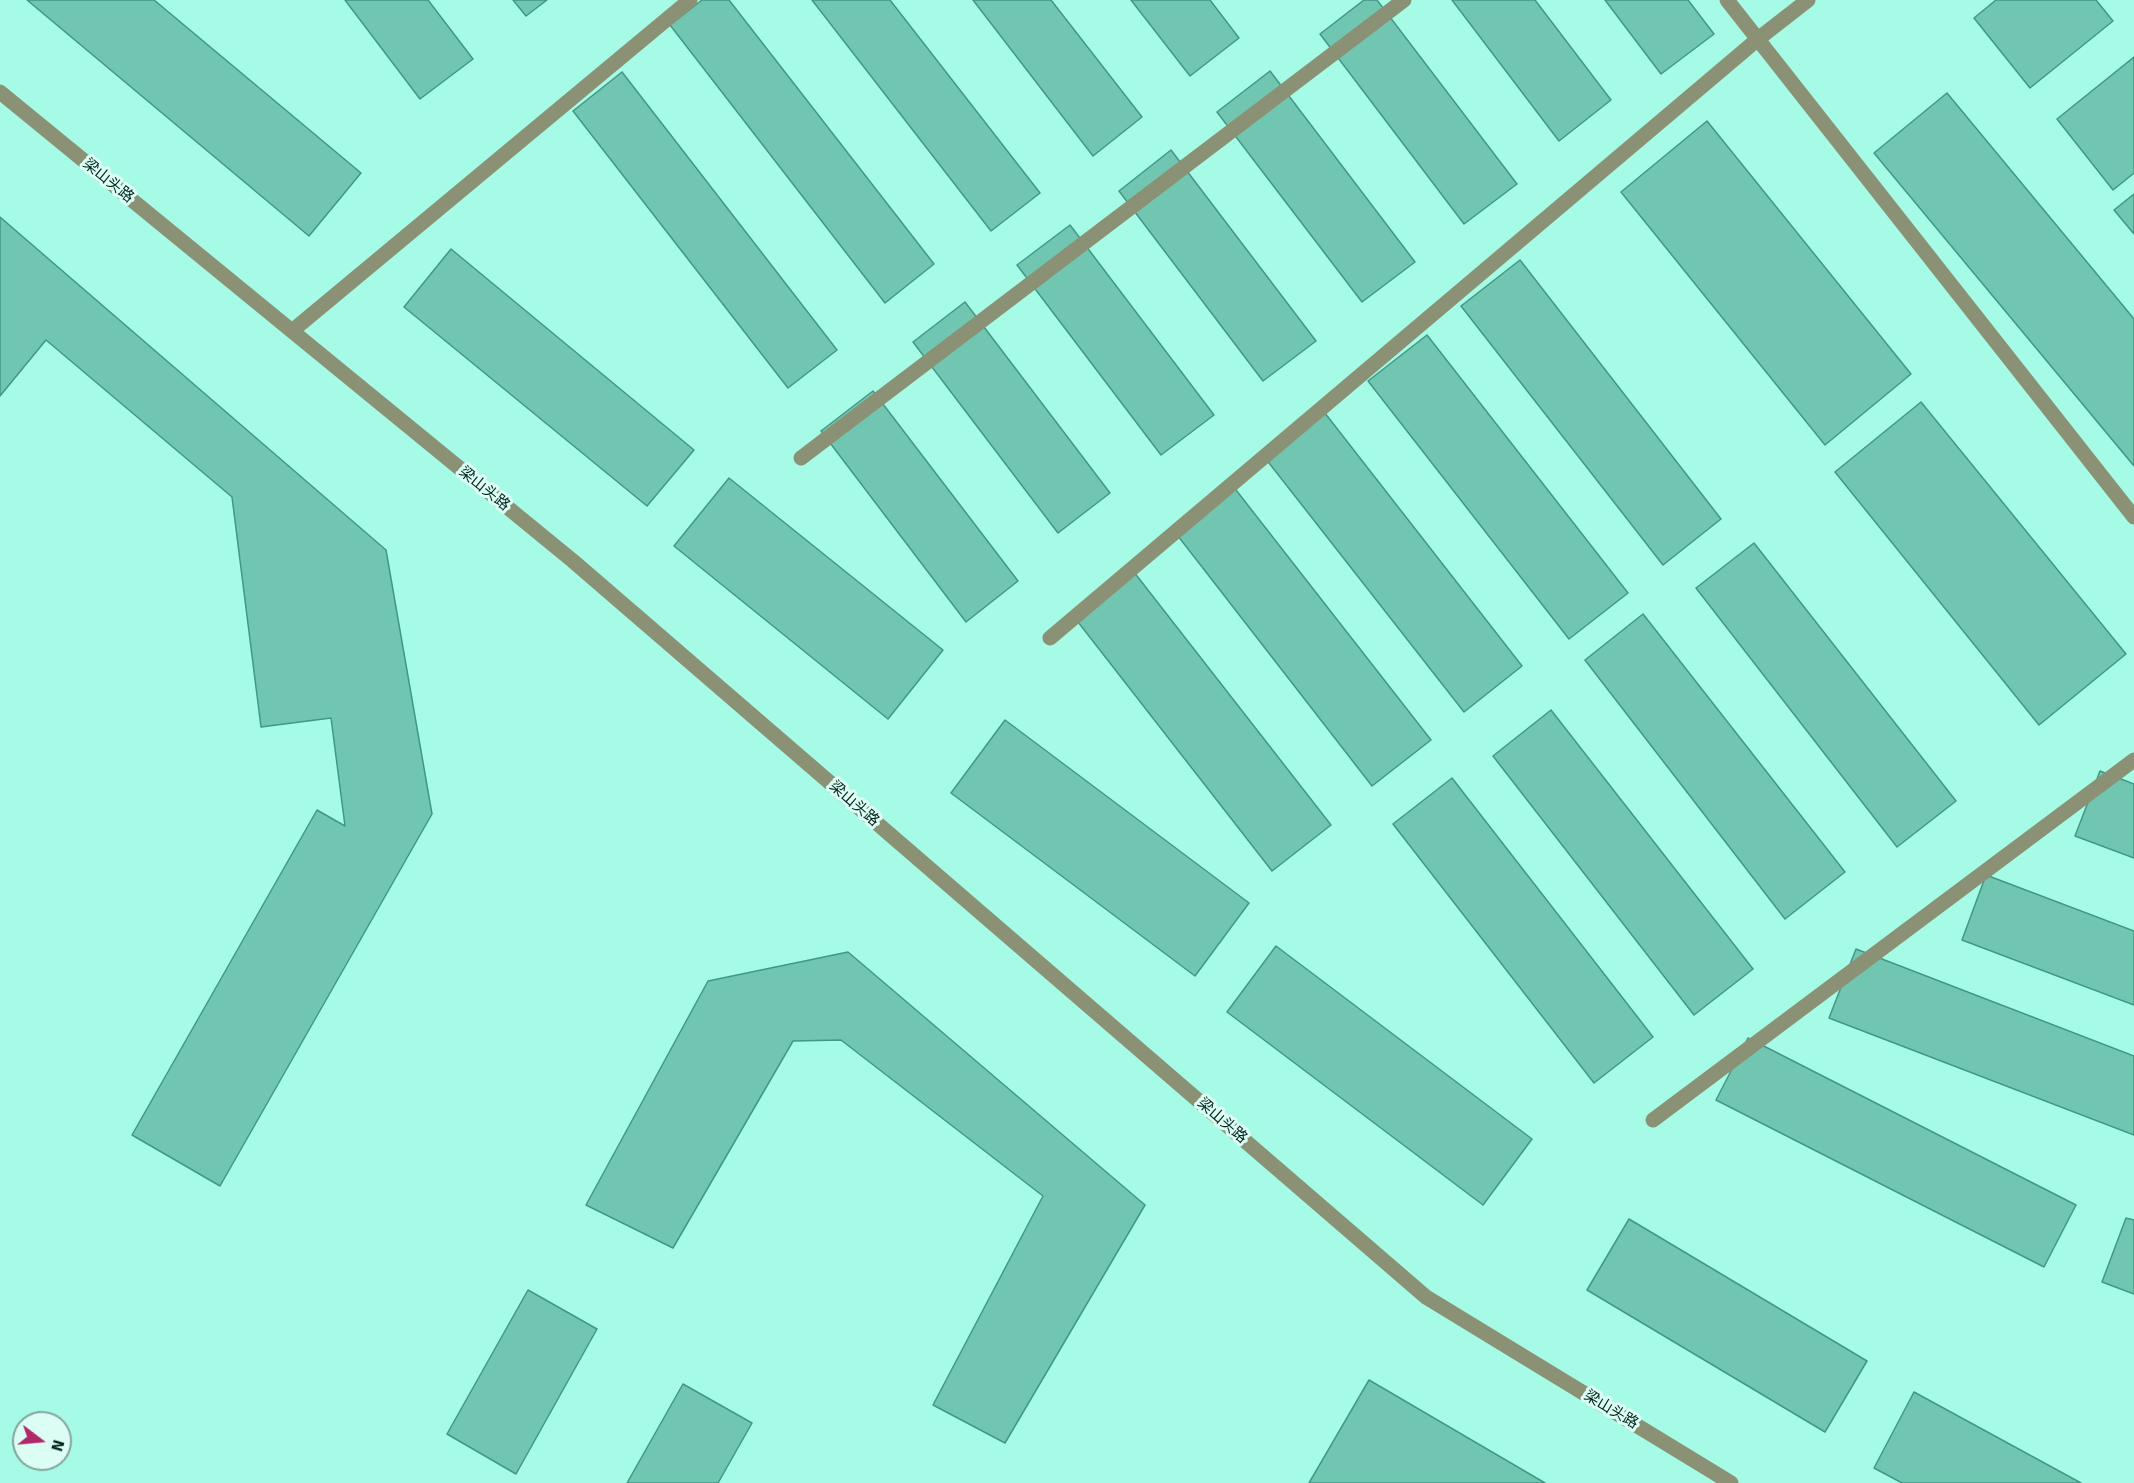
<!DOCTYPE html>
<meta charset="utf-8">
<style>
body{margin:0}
#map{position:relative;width:2134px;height:1483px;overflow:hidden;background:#a5fbe6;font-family:Signika,sans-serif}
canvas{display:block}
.north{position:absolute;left:12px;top:1411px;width:60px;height:60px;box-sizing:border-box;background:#dcfdf4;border:2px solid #84a59d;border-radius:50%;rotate:106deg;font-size:16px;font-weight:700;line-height:24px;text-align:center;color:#00211b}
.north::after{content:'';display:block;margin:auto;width:21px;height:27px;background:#b12869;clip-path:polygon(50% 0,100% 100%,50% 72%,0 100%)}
</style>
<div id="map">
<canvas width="2134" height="1483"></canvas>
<div class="north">N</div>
</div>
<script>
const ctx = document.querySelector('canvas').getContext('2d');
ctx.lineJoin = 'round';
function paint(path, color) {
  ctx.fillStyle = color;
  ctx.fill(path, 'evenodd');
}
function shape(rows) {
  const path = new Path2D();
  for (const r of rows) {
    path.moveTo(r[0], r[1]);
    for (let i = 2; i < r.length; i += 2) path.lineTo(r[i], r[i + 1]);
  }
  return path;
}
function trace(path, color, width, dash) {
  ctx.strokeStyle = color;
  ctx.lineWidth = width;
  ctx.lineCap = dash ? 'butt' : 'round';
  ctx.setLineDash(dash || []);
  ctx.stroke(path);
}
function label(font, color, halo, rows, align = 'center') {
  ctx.font = font + ' Signika,"Noto Sans SC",sans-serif';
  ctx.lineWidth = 6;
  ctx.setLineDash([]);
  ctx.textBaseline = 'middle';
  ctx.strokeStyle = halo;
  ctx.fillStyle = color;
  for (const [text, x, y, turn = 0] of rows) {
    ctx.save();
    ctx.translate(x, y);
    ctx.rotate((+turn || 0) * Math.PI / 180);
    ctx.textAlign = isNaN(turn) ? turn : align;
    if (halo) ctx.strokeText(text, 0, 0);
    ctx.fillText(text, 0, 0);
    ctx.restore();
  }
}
const building = shape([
 [27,0,154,0,361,173,309,236,27,0],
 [345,0,428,0,473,59,420,99,345,0],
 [513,0,547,0,526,16,513,0],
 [702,0,729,0,934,264,885,303,670,25,702,0],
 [812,0,890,0,1040,193,991,231,812,0],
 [973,0,1051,0,1142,117,1093,156,973,0],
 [1131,0,1210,0,1239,38,1190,76,1131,0],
 [1364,0,1377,0,1517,184,1464,224,1320,34,1364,0],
 [1452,0,1535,0,1611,100,1559,141,1452,0],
 [1605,0,1688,0,1714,34,1661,74,1605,0],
 [1996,0,2096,0,2113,21,2030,88,1974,18,1996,0],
 [2134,57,2134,173,2113,190,2057,119,2134,57],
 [1270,71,1415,262,1362,302,1217,112,1270,71],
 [622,72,837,350,788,388,573,111,622,72],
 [1947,93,2134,319,2134,466,1874,153,1947,93],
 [1707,121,1911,374,1825,445,1621,192,1707,121],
 [1171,150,1316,341,1263,381,1119,191,1171,150],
 [2134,194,2134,234,2114,210,2134,194],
 [0,217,386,550,432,814,220,1186,132,1135,317,810,345,826,331,718,261,727,232,497,46,340,0,396,0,217],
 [1070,225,1214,415,1161,455,1017,265,1070,225],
 [451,249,694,450,647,506,404,307,451,249],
 [1520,260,1721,519,1663,565,1461,306,1520,260],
 [965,302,1110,493,1058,533,913,342,965,302],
 [1427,335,1628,593,1569,639,1368,381,1427,335],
 [873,391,1018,581,966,622,821,431,873,391],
 [1921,402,2126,654,2039,725,1835,472,1921,402],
 [1321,408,1522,666,1464,712,1262,454,1321,408],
 [729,478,943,650,888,719,674,546,729,478],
 [1229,481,1431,740,1372,786,1171,527,1229,481],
 [1754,543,1956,801,1897,847,1696,588,1754,543],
 [1130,567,1331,825,1272,871,1071,613,1130,567],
 [1643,614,1845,872,1785,919,1585,660,1643,614],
 [1551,710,1753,969,1694,1015,1493,756,1551,710],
 [1005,720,1249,903,1195,976,951,793,1005,720],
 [2100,771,2134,784,2134,858,2075,836,2100,771],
 [1452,778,1653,1037,1594,1083,1393,824,1452,778],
 [1986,875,2134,931,2134,1005,1962,940,1986,875],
 [1276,946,1532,1139,1483,1205,1227,1012,1276,946],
 [1856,949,2134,1056,2134,1135,1829,1018,1856,949],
 [848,952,1145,1205,1005,1443,933,1405,1043,1196,841,1040,793,1041,673,1248,586,1205,708,981,848,952],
 [1748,1038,2076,1205,2044,1267,1716,1100,1748,1038],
 [2126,1218,2134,1220,2134,1294,2102,1282,2126,1218],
 [1629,1219,1867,1361,1825,1432,1587,1290,1629,1219],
 [528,1290,597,1329,516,1474,447,1434,528,1290],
 [1369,1380,1545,1483,1309,1483,1369,1380],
 [683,1384,752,1423,718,1483,627,1483,683,1384],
 [1914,1392,2081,1483,1902,1483,1874,1468,1914,1392]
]);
const minor = shape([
 [1727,0,2134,517],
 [0,92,573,561,1426,1297,1731,1483],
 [292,331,690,0],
 [801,458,1404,0],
 [1050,638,1758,39,1808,0],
 [1653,1120,2134,760]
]);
const streetNames = [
 ["梁山头路",108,181,39],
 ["梁山头路",484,489,39],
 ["梁山头路",854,804,41],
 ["梁山头路",1222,1121,41],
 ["梁山头路",1611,1410,31]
];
paint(building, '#71c6b2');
trace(building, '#429886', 1.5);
trace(minor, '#8b9175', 15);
label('15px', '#00211b', '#dcfdf4', streetNames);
</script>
